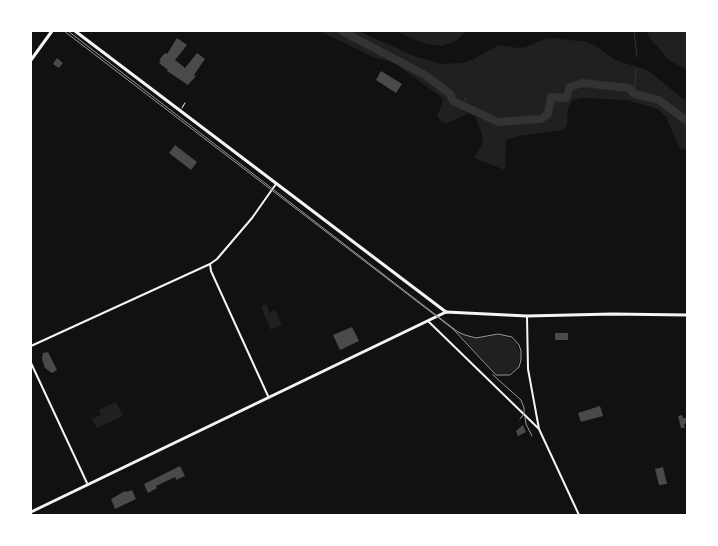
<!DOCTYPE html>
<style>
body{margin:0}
#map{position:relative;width:718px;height:546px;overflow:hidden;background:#111;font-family:"DM Sans",sans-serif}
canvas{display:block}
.frame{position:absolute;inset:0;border:32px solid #fff;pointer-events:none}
</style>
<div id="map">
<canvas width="718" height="546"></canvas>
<div class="frame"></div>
</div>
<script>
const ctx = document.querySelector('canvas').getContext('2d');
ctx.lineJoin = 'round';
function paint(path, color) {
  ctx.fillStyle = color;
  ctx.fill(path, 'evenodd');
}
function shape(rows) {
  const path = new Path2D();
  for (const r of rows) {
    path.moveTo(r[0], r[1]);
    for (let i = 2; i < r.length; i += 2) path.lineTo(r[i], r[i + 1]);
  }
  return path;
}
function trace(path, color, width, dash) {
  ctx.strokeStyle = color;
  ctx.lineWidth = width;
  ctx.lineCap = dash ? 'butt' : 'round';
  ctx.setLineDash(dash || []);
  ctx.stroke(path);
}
const green = shape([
 [320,31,359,31,414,56,441,64,462,63,472,60,499,45,518,48,526,47,545,39,552,38,587,42,596,46,615,60,647,70,687,102,687,150,680,149,666,117,658,109,627,100,582,98,573,100,570,104,568,109,567,124,565,128,562,130,519,136,506,140,505,170,474,158,482,144,483,137,475,116,468,113,452,121,447,123,442,122,437,116,442,104,443,100,440,96,393,62,375,58],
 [395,31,464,31,466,32,456,41,441,46,423,43],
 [646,31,687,31,687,70,669,60,650,38],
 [266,304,270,313,275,310,282,324,271,330,261,307],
 [447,324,458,332,476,339,496,335,505,336,511,339,516,343,521,356,517,368,506,375,495,373,464,339],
 [116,402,123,416,97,428,92,419,101,415,99,410]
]);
const stream = shape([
 [634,31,637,57],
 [634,94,636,70],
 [465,98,467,106]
]);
const river = shape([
 [342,31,425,75,450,94,453,101,498,122,541,119,548,114,551,97,566,98,570,87,582,83,629,88,634,94,659,100,687,121]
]);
const building = shape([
 [177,38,187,45,175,60,185,68,197,53,205,59,194,75,196,76,188,85,167,71,168,70,159,63,161,61,159,60,165,53,167,54],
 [57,58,63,63,59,68,53,64],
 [381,71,402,84,396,93,376,80],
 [175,145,197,162,191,170,169,153],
 [352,327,359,341,340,350,333,335],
 [555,333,568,333,568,340,555,340],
 [43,352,44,353,48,352,57,370,52,373,45,368,42,359],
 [600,406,603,416,581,422,578,413],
 [682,415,683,418,687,418,687,423,684,424,685,428,681,428,678,416],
 [523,425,526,432,518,436,516,431],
 [180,466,185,476,176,480,175,477,156,486,157,488,148,493,144,484],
 [663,467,667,484,659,485,655,469],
 [132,490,136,499,115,509,111,499,125,491,126,492]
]);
const path = shape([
 [182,108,185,103]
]);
const minor = shape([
 [210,264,211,271,268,396],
 [527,317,528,369,539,429,579,515],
 [428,321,538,428],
 [31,346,210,264,217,259,252,218,276,184],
 [31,363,87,483]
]);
const secondary = shape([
 [75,31,446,312],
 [31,60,52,31]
]);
const primary = shape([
 [31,512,446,312,527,316,612,314,687,315]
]);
const tram = shape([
 [64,31,453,329,496,375,510,375,519,367,521,360,521,351,519,345,512,337,498,334,476,338,465,335,458,332,68,31],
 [493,375,521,400,524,408,524,414,520,419],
 [525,417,526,424,532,436]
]);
paint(green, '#202020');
trace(stream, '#333', 1);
trace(river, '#333', 8);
paint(building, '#4a4a4a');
trace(path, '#f5f5f5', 1);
trace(minor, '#f5f5f5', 2);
trace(secondary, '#f5f5f5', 3);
trace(primary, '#f5f5f5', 3);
trace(tram, '#9a9a9a', 1);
</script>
